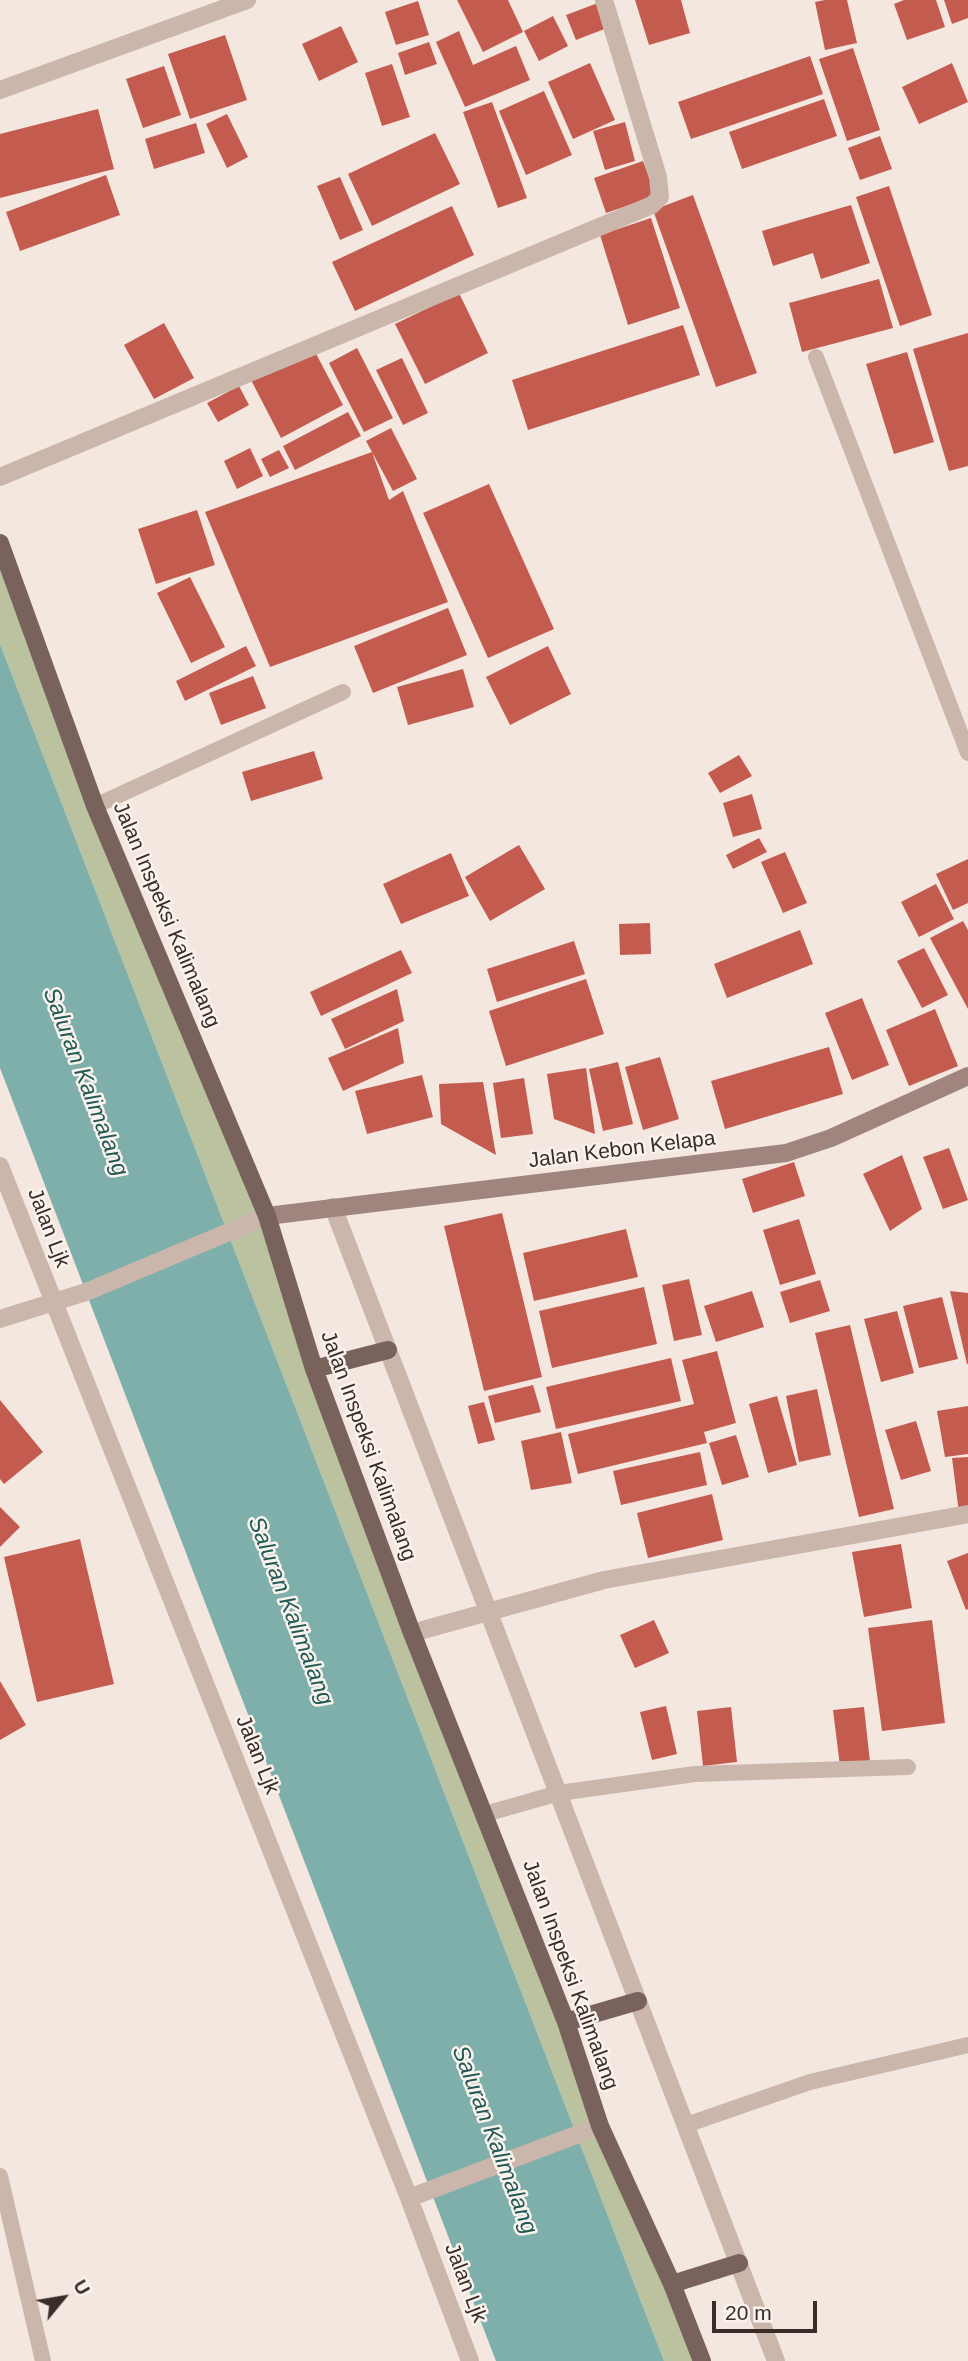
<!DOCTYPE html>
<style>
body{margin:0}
#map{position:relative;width:968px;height:2361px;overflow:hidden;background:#f3e7e0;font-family:Helvetica,sans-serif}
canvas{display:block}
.north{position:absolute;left:28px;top:2263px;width:70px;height:70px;-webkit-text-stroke:5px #faf2ec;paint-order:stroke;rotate:60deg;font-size:19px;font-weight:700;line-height:28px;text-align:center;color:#392d2a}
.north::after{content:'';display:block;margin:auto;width:24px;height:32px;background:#392d2a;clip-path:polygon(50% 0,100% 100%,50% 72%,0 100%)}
.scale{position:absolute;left:712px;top:2301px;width:105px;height:32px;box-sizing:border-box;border:4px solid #392d2a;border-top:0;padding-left:9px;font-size:21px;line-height:24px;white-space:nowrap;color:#392d2a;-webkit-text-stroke:5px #faf2ec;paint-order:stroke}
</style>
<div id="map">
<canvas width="968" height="2361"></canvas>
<div class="north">U</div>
<div class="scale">20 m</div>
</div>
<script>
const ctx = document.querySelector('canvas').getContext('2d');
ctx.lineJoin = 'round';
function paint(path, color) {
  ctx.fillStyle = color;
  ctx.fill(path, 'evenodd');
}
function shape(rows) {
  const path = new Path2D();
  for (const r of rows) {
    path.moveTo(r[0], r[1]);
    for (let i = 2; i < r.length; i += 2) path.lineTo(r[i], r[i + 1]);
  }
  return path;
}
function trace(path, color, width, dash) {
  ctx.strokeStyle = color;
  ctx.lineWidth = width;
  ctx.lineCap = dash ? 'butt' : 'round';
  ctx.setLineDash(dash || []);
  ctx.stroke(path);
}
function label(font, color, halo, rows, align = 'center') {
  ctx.font = font + ' Helvetica,sans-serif';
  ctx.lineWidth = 5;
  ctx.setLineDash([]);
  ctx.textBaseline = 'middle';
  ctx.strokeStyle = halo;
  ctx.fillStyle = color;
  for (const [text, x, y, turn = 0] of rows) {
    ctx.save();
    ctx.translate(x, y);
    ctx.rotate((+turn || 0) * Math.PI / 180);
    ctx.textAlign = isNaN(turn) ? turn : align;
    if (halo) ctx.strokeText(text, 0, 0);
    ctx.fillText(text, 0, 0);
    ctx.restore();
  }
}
const green = shape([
 [0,543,267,1216,412,1633,702,2361,664,2361,0,644]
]);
const water = shape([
 [0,644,664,2361,496,2361,0,1068]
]);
const building = shape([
 [457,0,508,0,523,32,483,52],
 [635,0,681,0,690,33,649,45],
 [825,0,847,0,857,43,825,50,815,2],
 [904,0,936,0,945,27,907,40,894,4],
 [944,0,968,0,968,18,952,24],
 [418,1,429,35,396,45,385,12],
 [598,3,607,28,576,40,566,15],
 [553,16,568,46,539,61,524,31],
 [341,26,358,62,319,81,302,44],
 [459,31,473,65,516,46,530,80,465,107,436,42],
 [225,35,247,100,190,119,168,54],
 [429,42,437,64,405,75,398,53],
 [853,48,880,130,847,141,819,59],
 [810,56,823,94,691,139,678,102],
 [590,63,615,120,573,139,548,82],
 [952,63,968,102,919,124,902,87],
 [392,64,410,117,382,126,365,73],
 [164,66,181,115,143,128,126,79],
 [544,91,572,155,526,175,499,111],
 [824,99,837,136,742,169,729,132],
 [492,102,527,198,498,208,463,112],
 [98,109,114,169,0,198,0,134],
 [227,114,248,157,227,168,206,124],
 [625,122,635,161,605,170,593,131],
 [196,123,205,153,154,169,145,139],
 [435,133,460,184,372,226,348,174],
 [880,136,892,169,860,180,848,148],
 [643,161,656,196,606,213,594,178],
 [106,175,120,215,20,251,6,212],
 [340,177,363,230,340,240,317,186],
 [889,186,932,315,900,326,856,197],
 [693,195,757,373,716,387,653,210],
 [851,205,870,263,821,279,813,253,773,266,762,231],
 [452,206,474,255,355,311,332,262],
 [651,218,680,308,628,325,600,235],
 [879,279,893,328,802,352,789,303],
 [459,293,488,353,425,384,395,324],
 [164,323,194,378,154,399,124,345],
 [683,325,700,375,528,430,512,380],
 [968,333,968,466,949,471,913,349],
 [313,348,343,405,281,438,251,380],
 [357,348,393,418,364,432,329,363],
 [907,352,934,442,894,454,866,364],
 [402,358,428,413,403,425,376,370],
 [239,386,249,405,218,422,207,403],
 [348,412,361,436,295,470,283,446],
 [391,428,417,479,393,491,366,441],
 [250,448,263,476,237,489,224,461],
 [279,450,289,468,270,477,261,459],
 [372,452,389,500,403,491,448,602,270,667,205,512],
 [489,484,554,629,488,658,423,513],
 [197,510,215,565,156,584,138,529],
 [190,577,225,647,191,663,157,593],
 [448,608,467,655,373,693,354,646],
 [246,646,256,666,185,701,176,681],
 [548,646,571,694,510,725,486,677],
 [463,669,474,707,408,725,397,687],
 [253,676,266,708,221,725,209,693],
 [314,751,323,779,251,801,242,772],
 [739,755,752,776,720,793,708,773],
 [752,794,762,829,733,837,723,803],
 [759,838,767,852,733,869,726,855],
 [519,845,545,889,490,921,465,877],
 [785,852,807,903,783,913,761,862],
 [451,853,469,896,401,924,383,884],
 [968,859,968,903,953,910,936,874],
 [936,884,954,919,919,937,901,902],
 [963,921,968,930,968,1009,930,938],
 [650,923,651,954,620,955,619,924],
 [800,930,813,964,727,998,714,964],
 [574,941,585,974,497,1002,487,969],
 [924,948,948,995,922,1008,897,961],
 [401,950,412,973,321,1016,310,992],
 [586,979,604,1034,506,1066,489,1011],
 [397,989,404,1021,345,1049,331,1019],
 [862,998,889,1065,852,1080,825,1013],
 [935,1009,958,1066,909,1086,886,1030],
 [398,1028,404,1063,343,1091,328,1058],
 [829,1047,843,1094,725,1129,711,1081],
 [660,1057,679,1119,643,1130,625,1067],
 [618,1062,633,1124,603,1131,589,1069],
 [586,1068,595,1134,554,1119,547,1074],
 [422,1075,433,1117,367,1134,355,1091],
 [524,1078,533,1134,501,1138,493,1083],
 [483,1082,496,1155,441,1124,439,1084],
 [949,1148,968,1200,943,1209,923,1157],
 [902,1155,922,1209,890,1231,863,1174],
 [794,1162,805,1196,753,1213,742,1179],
 [502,1213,542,1377,484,1391,444,1226],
 [799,1219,816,1274,780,1285,763,1230],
 [626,1229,638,1277,534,1301,523,1253],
 [689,1279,702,1335,674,1341,662,1285],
 [820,1280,830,1311,790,1323,780,1292],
 [644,1287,657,1344,552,1368,539,1311],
 [752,1291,764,1327,716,1342,704,1306],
 [950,1291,968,1293,968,1364,967,1364],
 [942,1297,958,1359,919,1368,903,1306],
 [897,1311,914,1373,881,1382,864,1319],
 [850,1325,894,1509,859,1517,815,1333],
 [717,1351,736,1423,704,1432,707,1443,578,1474,568,1434,694,1404,682,1360],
 [671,1358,681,1401,556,1429,546,1387],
 [533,1385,541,1412,495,1423,488,1396],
 [817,1389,831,1455,799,1462,786,1396],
 [777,1396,797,1465,768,1473,749,1404],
 [0,1400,43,1452,4,1484,0,1479],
 [484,1402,495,1440,478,1444,468,1406],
 [968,1406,968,1454,945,1457,937,1411],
 [916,1421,931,1471,901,1480,885,1430],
 [561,1432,572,1483,531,1490,521,1441],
 [736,1435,749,1477,722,1485,709,1443],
 [700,1452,707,1485,621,1505,613,1471],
 [968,1457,968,1513,959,1513,952,1458],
 [712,1494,723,1540,648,1558,637,1513],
 [0,1507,20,1527,0,1547],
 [80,1539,114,1684,37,1702,4,1557],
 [901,1544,912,1608,864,1617,852,1552],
 [968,1553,968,1609,966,1610,947,1561],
 [654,1620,669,1653,635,1668,620,1635],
 [932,1620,945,1723,882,1731,868,1628],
 [0,1681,26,1725,0,1740],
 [666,1706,677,1754,652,1760,640,1712],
 [731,1707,737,1762,703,1766,697,1711],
 [864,1707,870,1762,840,1766,833,1710]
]);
const lane = shape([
 [816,357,968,753],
 [95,806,343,692],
 [485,1814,559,1793,695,1774,908,1767],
 [686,2125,810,2082,968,2045],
 [0,2176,43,2361]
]);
const street = shape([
 [0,90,247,0],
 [0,477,652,205,660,197,658,177,604,0],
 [0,1166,409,2198,470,2361],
 [333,1207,776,2361],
 [0,1319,86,1292,267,1216],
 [412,1633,604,1580,968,1514],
 [409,2198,600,2126]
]);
const secondary = shape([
 [267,1216,786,1153,831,1138,968,1076]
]);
const primary = shape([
 [0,543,95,806,267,1216,314,1369,412,1633,566,2022,600,2126,672,2284,702,2361],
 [314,1369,388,1350],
 [566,2022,638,2001],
 [672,2284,739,2263]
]);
const streetNames = [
 ["Jalan Inspeksi Kalimalang",166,915,67],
 ["Jalan Kebon Kelapa",622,1150,-7],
 ["Jalan Ljk",48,1228,69],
 ["Jalan Inspeksi Kalimalang",368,1446,70],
 ["Jalan Ljk",257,1755,68],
 ["Jalan Inspeksi Kalimalang",570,1975,70],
 ["Jalan Ljk",465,2283,69]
];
const waterNames = [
 ["Saluran Kalimalang",85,1082,69],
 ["Saluran Kalimalang",290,1611,69],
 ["Saluran Kalimalang",494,2140,69]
];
paint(green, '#bbc2a0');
paint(water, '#7fafab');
paint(building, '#c35b4e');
trace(lane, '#cbb6ac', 16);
trace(street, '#cbb6ac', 18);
trace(secondary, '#9f857d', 18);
trace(primary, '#7a625c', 18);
label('21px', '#392d2a', '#faf2ec', streetNames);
label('italic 23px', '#215a56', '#faf2ec', waterNames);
</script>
